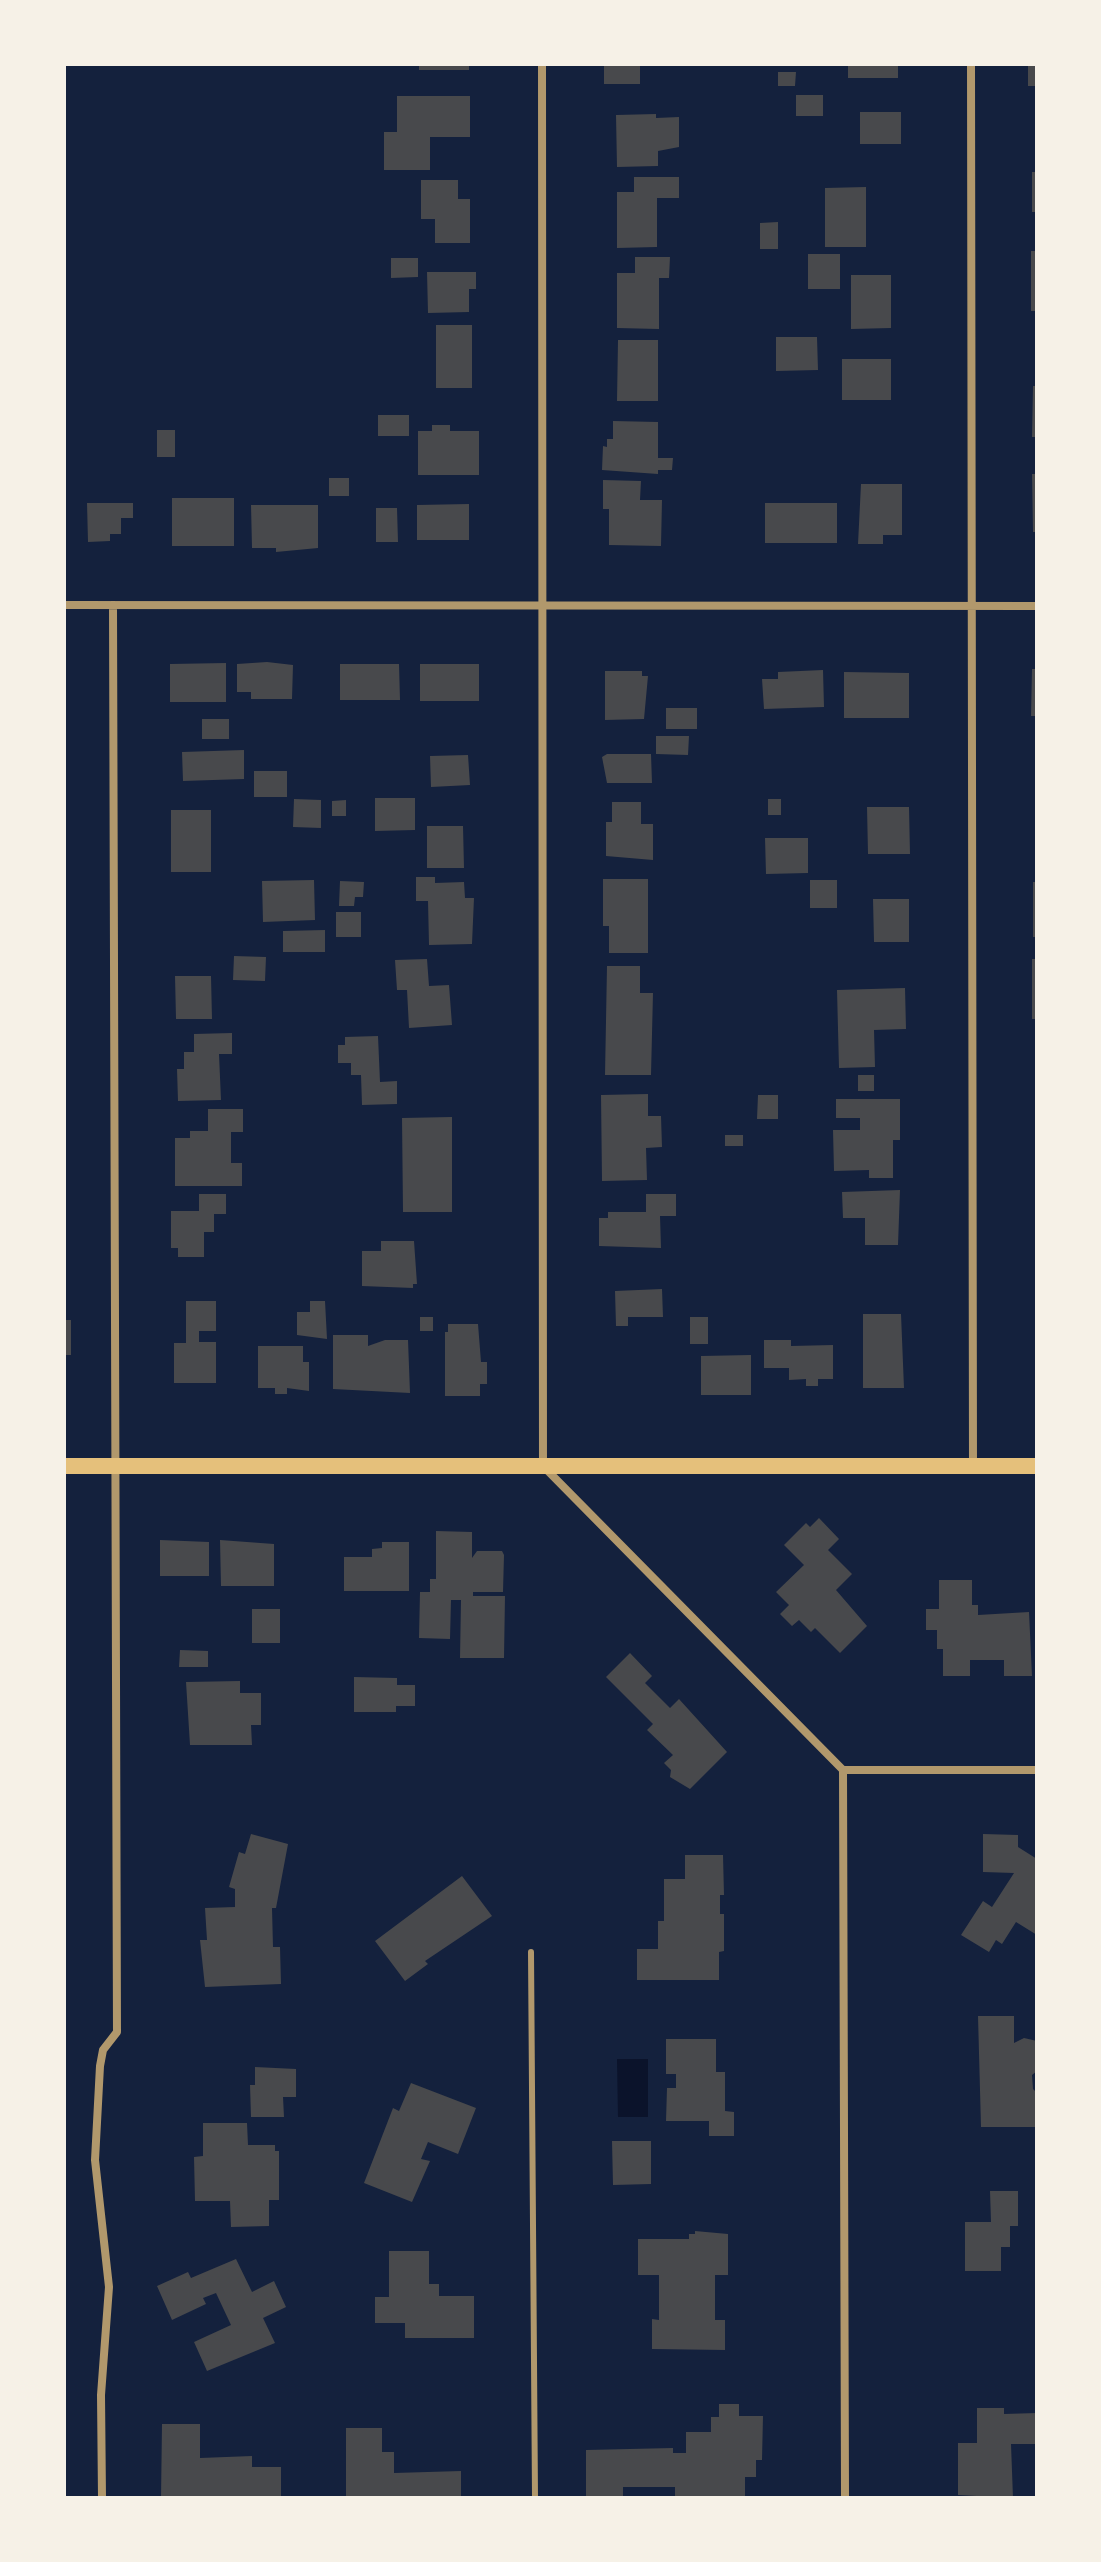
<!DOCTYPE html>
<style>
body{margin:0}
#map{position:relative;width:1101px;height:2562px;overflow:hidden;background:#14213d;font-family:"Space Grotesk",sans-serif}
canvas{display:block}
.frame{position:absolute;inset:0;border:66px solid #f6f1e7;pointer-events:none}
</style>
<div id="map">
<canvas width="1101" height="2562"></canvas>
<div class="frame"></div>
</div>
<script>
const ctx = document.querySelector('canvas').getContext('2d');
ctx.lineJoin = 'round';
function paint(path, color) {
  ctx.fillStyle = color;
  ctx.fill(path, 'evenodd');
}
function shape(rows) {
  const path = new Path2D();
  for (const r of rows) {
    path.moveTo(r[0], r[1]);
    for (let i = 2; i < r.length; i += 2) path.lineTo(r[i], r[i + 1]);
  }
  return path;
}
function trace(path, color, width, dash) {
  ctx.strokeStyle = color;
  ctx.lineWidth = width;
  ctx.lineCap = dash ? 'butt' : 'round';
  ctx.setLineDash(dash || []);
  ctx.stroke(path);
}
const water = shape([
 [617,2059,648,2059,648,2117,618,2117]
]);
const building = shape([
 [419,64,469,64,469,70,419,70],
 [604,64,640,64,640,84,604,84],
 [848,64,898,64,898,78,848,78],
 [1028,64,1037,64,1037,86,1028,86],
 [778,72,796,72,795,86,778,86],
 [796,95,823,95,823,116,796,116],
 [397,96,470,96,470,137,430,137,430,170,384,170,384,132,397,132],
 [860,112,901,112,901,144,860,144],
 [656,114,656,118,679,117,679,147,658,151,658,166,617,167,616,115],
 [1032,172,1037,172,1037,212,1032,212],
 [634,177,679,177,679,198,657,198,657,247,617,248,617,192,634,192],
 [421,180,458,180,458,199,470,199,470,243,435,243,435,219,421,219],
 [866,187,866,247,825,247,825,188],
 [778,222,778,249,760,249,760,223],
 [1031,251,1037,251,1037,311,1031,311],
 [808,254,840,254,840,289,808,289],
 [635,257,670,257,669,278,659,278,659,329,617,328,617,273,635,273],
 [391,258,418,258,418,277,391,278],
 [427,272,476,272,476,289,469,289,469,312,428,313],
 [851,275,891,275,891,328,851,329],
 [436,325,472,325,472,388,436,388],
 [776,337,817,337,818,370,776,371],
 [618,340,658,340,658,401,617,401],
 [842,359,891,359,891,400,842,400],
 [1033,386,1037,386,1037,437,1032,437],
 [378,415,409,415,409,436,378,436],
 [613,421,658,422,658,458,673,458,672,470,658,470,658,474,602,470,603,446,607,447,607,439,613,439],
 [432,425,450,425,450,431,479,431,479,475,418,475,418,431,432,431],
 [157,430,175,430,175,457,157,457],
 [1032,474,1037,474,1037,532,1033,532],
 [329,478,349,478,349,496,329,496],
 [603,480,641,481,640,500,662,500,661,546,609,545,609,509,603,509],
 [861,484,902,484,902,535,883,535,883,544,858,544],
 [172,498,234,498,234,546,172,546],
 [87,503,133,503,133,518,121,518,121,534,110,534,110,541,88,542],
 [765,503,837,503,837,543,765,543],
 [469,504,469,540,417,540,417,505],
 [251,505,318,505,318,548,276,552,276,548,252,548],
 [376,508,397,508,398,542,376,542],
 [267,662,293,665,292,699,251,699,251,692,237,692,237,664],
 [226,663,226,702,170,702,170,664],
 [340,664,399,664,400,700,340,700],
 [420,664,479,664,479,701,420,701],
 [1032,669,1037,669,1037,716,1031,716],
 [823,670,824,707,764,709,762,679,778,679,778,672],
 [605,671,642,671,642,676,648,676,644,719,605,720],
 [844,672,909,673,909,718,844,718],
 [666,708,697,708,697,729,666,729],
 [202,719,229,719,229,739,202,739],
 [656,736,689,736,688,755,656,754],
 [244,750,244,779,183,781,182,752],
 [607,754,651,754,652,783,607,783,602,757],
 [468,755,470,785,431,787,430,756],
 [254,771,287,771,287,797,254,797],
 [375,798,415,798,415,830,375,831],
 [294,799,321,800,321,828,293,827],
 [768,799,781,799,781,815,768,815],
 [346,800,346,816,332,816,332,801],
 [612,802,641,802,641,824,653,824,653,860,606,856,606,822,612,822],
 [867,807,909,807,910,854,868,854],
 [171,810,211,810,211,872,171,872],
 [427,826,463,826,464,868,427,868],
 [765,838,808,838,808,873,766,874],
 [416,877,435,877,435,883,464,882,465,898,474,898,472,944,429,945,428,901,416,901],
 [603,879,648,879,648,953,609,953,609,926,603,926],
 [314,880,315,920,263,922,262,881],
 [810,880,837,880,837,908,810,908],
 [340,881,364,882,363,897,355,897,354,906,339,906],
 [1033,882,1037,882,1037,937,1033,937],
 [873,899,909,899,909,942,874,942],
 [336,912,361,912,361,937,336,937],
 [325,930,325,952,283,952,283,931],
 [234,956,266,957,265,981,233,980],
 [427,959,429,986,449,985,452,1025,409,1028,407,990,397,990,395,960],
 [1032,959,1037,959,1037,1019,1032,1019],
 [607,966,640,966,640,993,653,993,651,1075,605,1075],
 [175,976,211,976,212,1019,176,1019],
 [905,988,906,1029,874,1030,875,1067,839,1068,837,990],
 [232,1033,232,1054,219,1054,221,1100,178,1101,177,1069,184,1069,184,1052,194,1052,194,1034],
 [378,1036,380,1082,397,1081,397,1104,362,1105,361,1075,351,1075,351,1063,338,1063,338,1045,345,1045,345,1037],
 [858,1075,874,1075,874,1091,858,1091],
 [648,1094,648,1116,661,1116,662,1147,646,1148,647,1180,602,1181,601,1095],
 [758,1095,778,1095,778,1119,757,1119],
 [836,1099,900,1099,900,1140,893,1140,893,1178,869,1178,869,1170,834,1171,833,1130,860,1130,860,1118,836,1118],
 [208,1109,243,1109,243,1132,231,1132,231,1163,242,1163,242,1186,175,1186,175,1138,190,1138,190,1131,208,1131],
 [452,1117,452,1212,403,1212,402,1118],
 [725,1135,743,1135,743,1146,725,1146],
 [900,1190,898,1245,865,1245,865,1218,843,1218,842,1192],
 [199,1194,226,1194,226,1214,214,1214,214,1232,204,1232,204,1257,178,1257,178,1248,171,1248,171,1211,199,1211],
 [646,1194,676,1194,676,1216,660,1216,661,1248,599,1246,599,1218,608,1218,608,1212,646,1212],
 [381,1241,414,1241,417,1284,413,1284,413,1288,362,1286,362,1251,381,1251],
 [662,1289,663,1317,628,1317,628,1326,616,1326,615,1291],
 [186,1301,216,1301,216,1331,199,1331,199,1342,216,1342,216,1383,174,1383,174,1343,186,1343],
 [310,1301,325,1301,327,1339,297,1335,297,1312,310,1312],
 [863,1314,901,1314,904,1388,863,1388],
 [420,1317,433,1317,433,1331,420,1331],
 [690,1317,708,1317,708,1344,690,1344],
 [64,1320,71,1320,71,1355,64,1355],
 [448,1324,478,1324,481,1362,487,1362,487,1384,480,1384,480,1396,445,1396,445,1332,448,1332],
 [333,1335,368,1335,368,1346,385,1340,408,1340,410,1393,333,1389],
 [764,1340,791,1340,791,1346,833,1345,833,1379,818,1379,818,1386,806,1386,806,1379,789,1380,789,1368,764,1368],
 [258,1346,303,1346,303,1362,309,1362,309,1391,287,1388,287,1394,275,1394,275,1388,258,1388],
 [751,1355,751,1395,701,1395,701,1356],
 [819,1518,839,1539,828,1550,852,1574,836,1590,867,1626,840,1653,815,1628,811,1632,799,1620,792,1626,780,1614,789,1605,776,1592,804,1565,784,1545,806,1523,810,1527],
 [436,1531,472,1532,472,1558,477,1551,502,1551,504,1555,503,1592,473,1592,473,1596,505,1596,504,1658,460,1658,461,1600,451,1600,450,1639,419,1638,420,1592,430,1592,430,1579,436,1579],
 [160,1540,209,1542,209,1576,160,1576],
 [220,1540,274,1544,274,1586,221,1586],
 [382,1542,409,1542,409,1591,344,1591,344,1557,372,1557,372,1549,382,1548],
 [939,1580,972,1580,972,1605,978,1605,978,1615,1029,1612,1032,1676,1004,1676,1004,1660,970,1660,970,1676,943,1676,943,1649,937,1649,937,1630,926,1630,926,1609,939,1609],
 [252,1609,280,1609,280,1643,252,1643],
 [180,1650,208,1651,208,1667,179,1667],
 [630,1653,652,1676,645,1683,670,1708,679,1699,727,1752,690,1789,670,1777,671,1770,664,1763,673,1755,647,1730,653,1724,606,1677],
 [354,1677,397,1678,397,1685,415,1685,415,1706,396,1706,396,1712,354,1712],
 [240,1681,240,1693,261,1693,261,1725,251,1725,252,1745,190,1745,186,1682],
 [251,1834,288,1844,276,1908,272,1908,273,1947,280,1947,281,1984,205,1987,200,1940,207,1940,205,1908,235,1907,235,1889,229,1887,239,1852,245,1854],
 [983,1834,1018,1835,1018,1847,1037,1859,1037,1935,1016,1922,1002,1944,996,1940,989,1952,961,1935,983,1901,992,1907,1014,1873,983,1872],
 [685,1855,723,1855,724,1895,720,1895,720,1914,724,1914,724,1951,719,1952,719,1980,637,1980,637,1949,658,1949,658,1921,664,1921,664,1879,685,1879],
 [462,1876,492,1916,425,1961,428,1964,405,1981,375,1941],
 [978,2016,1014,2016,1014,2043,1024,2038,1037,2041,1037,2071,1032,2075,1033,2089,1037,2093,1037,2127,981,2127],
 [666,2039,716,2039,716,2072,725,2072,725,2111,734,2112,734,2136,709,2136,709,2121,666,2121,667,2088,676,2088,676,2074,666,2074],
 [255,2067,296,2069,296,2097,283,2097,284,2117,251,2117,250,2085,255,2085],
 [411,2083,476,2108,458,2154,428,2142,421,2159,430,2161,412,2202,364,2183,393,2108,399,2111],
 [203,2123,247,2123,248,2145,275,2145,275,2151,279,2151,279,2200,269,2200,269,2226,231,2227,230,2201,195,2201,194,2157,203,2156],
 [612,2141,651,2141,651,2184,613,2185],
 [990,2191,1018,2191,1018,2226,1010,2226,1010,2247,1001,2247,1001,2271,965,2271,965,2222,991,2222],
 [695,2231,728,2234,728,2275,715,2275,715,2320,725,2320,725,2350,652,2349,652,2319,659,2320,659,2275,638,2275,638,2239,689,2239,689,2234,695,2234],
 [389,2251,429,2251,429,2284,439,2284,439,2296,474,2296,474,2338,405,2338,405,2323,375,2323,375,2297,389,2297],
 [236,2259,252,2292,274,2281,286,2307,263,2318,275,2343,207,2371,194,2342,231,2325,216,2293,203,2298,206,2304,172,2320,157,2286,188,2272,191,2278],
 [719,2404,739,2404,739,2416,763,2416,762,2460,756,2460,756,2477,745,2477,745,2498,675,2498,675,2487,623,2487,623,2496,586,2496,586,2450,673,2448,673,2453,686,2453,686,2432,711,2432,711,2417,719,2417],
 [977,2408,1004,2408,1004,2414,1037,2413,1037,2444,1011,2444,1013,2498,958,2495,958,2443,977,2443],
 [162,2424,200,2424,200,2458,252,2456,252,2467,281,2467,281,2498,161,2498],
 [346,2428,382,2428,382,2452,394,2452,394,2473,461,2471,461,2498,346,2498]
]);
const service = shape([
 [531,1952,535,2498]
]);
const minor = shape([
 [542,64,543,1466,843,1770,845,2498],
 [971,64,973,1466],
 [64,605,1037,606],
 [843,1770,1037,1770],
 [102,2498,101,2395,109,2287,95,2160,100,2066,103,2050,117,2032,113,605]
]);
const secondary = shape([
 [64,1466,1037,1466]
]);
paint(water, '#0b132b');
paint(building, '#48494c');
trace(service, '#b1986c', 6);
trace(minor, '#b1986c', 8);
trace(secondary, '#e5c07b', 16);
</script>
